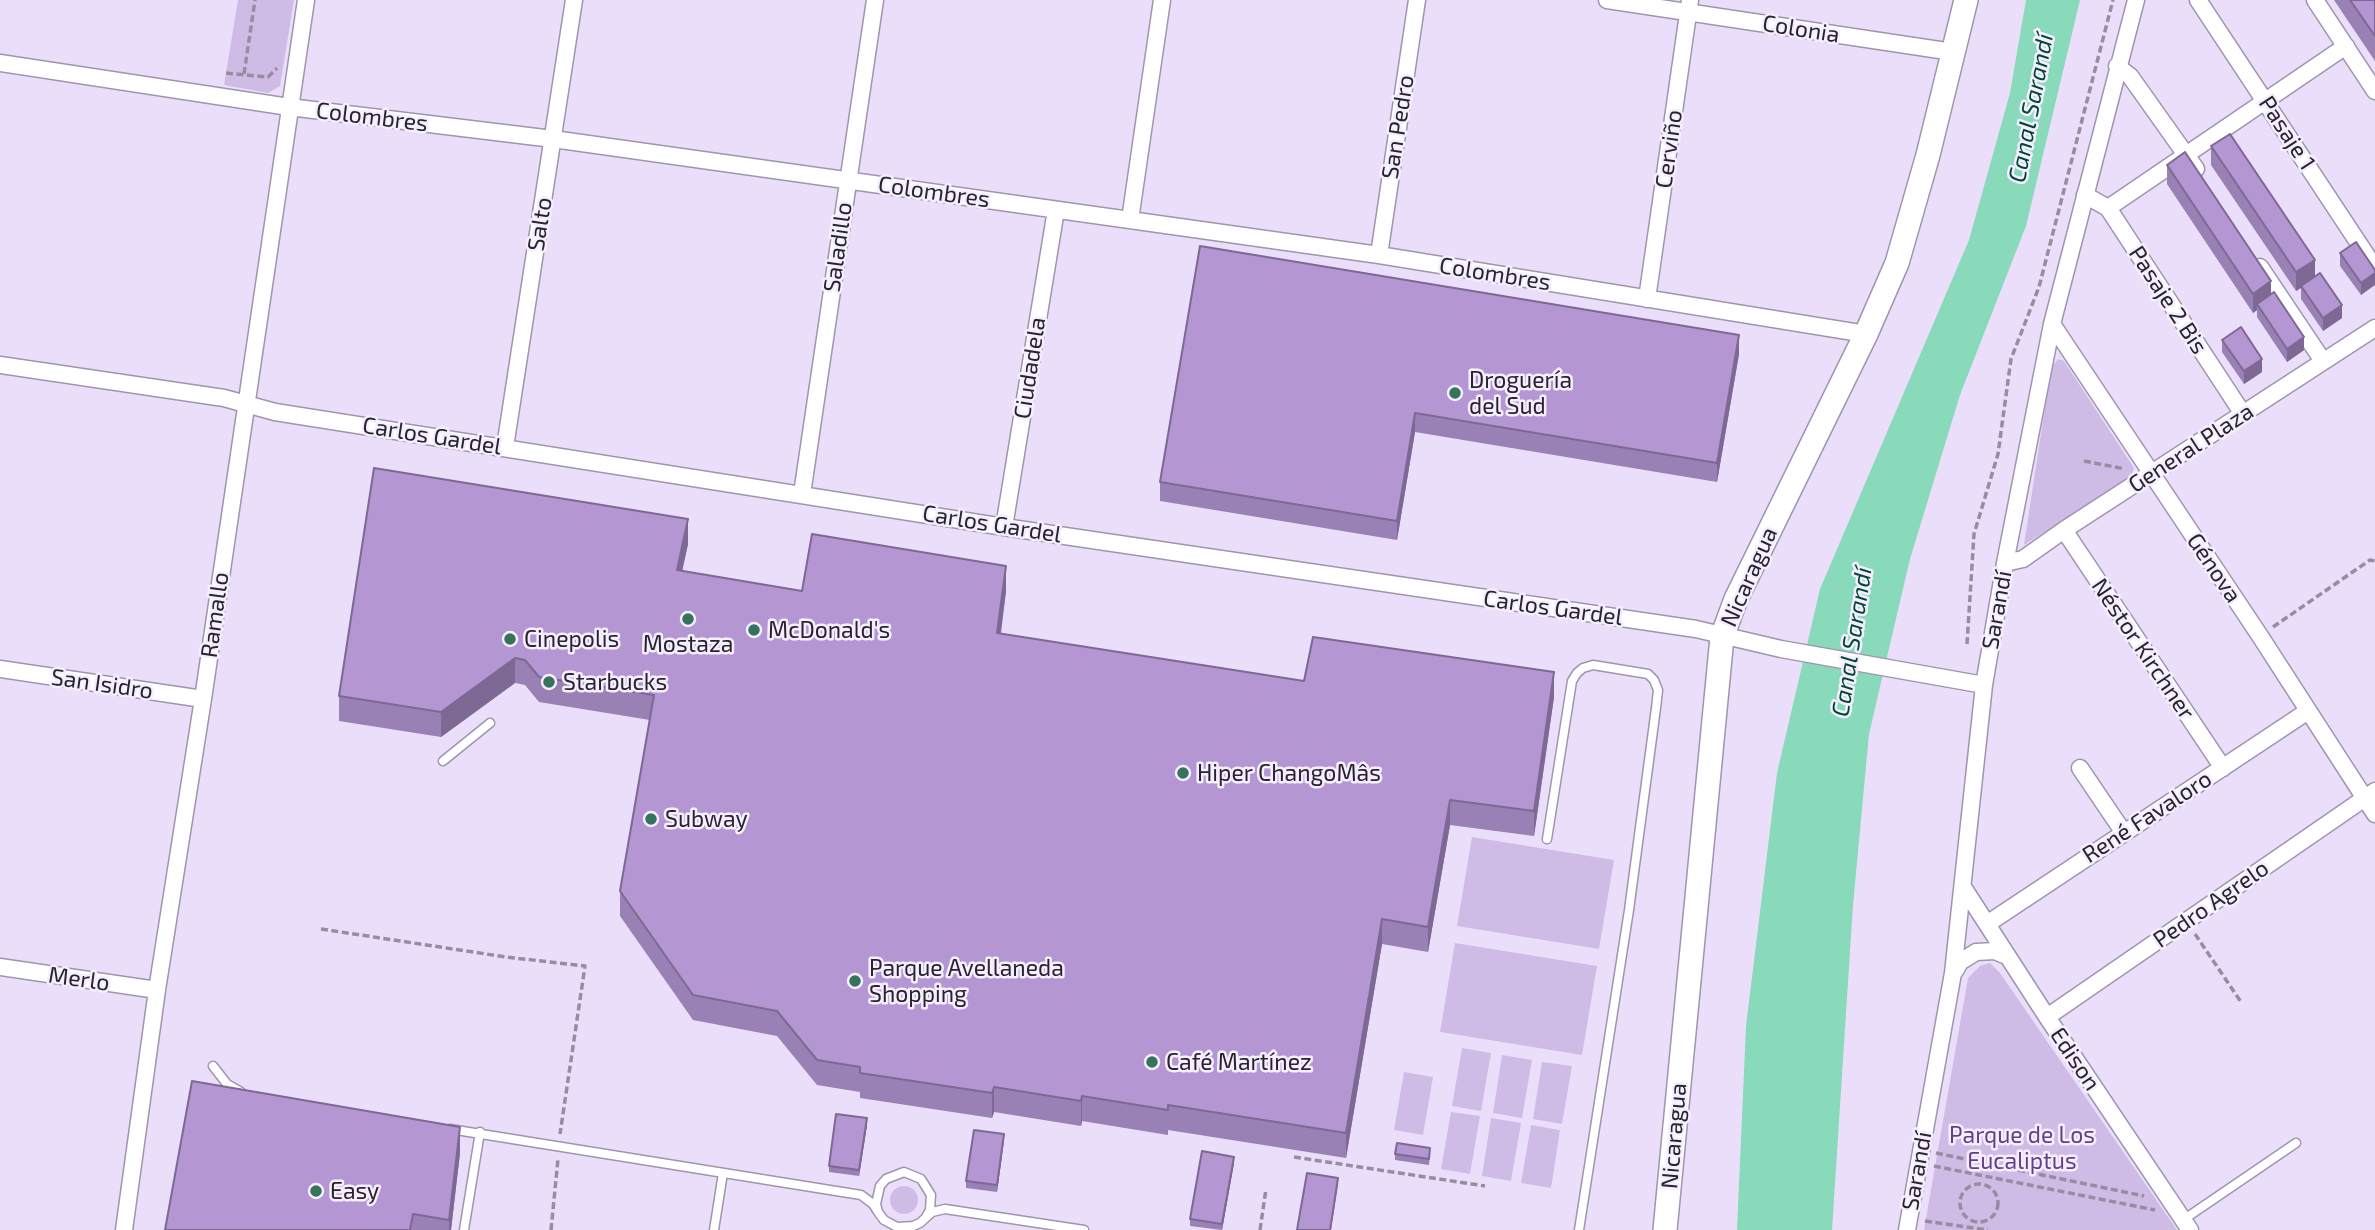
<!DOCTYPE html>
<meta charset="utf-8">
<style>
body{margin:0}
canvas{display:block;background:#ebdefa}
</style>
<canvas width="2375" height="1230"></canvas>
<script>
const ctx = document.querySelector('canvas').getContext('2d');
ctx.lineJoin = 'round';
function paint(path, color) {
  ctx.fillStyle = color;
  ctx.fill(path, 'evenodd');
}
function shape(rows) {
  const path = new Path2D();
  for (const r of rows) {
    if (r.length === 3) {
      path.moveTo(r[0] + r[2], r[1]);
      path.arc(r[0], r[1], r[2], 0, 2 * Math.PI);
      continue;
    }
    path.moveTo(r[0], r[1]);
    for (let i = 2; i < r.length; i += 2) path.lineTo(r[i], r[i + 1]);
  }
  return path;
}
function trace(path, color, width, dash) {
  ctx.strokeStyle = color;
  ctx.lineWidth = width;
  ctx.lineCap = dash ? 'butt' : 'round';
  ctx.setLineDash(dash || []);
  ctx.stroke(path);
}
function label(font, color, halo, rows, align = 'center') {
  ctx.font = font + ' "Exo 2",sans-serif';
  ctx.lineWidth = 5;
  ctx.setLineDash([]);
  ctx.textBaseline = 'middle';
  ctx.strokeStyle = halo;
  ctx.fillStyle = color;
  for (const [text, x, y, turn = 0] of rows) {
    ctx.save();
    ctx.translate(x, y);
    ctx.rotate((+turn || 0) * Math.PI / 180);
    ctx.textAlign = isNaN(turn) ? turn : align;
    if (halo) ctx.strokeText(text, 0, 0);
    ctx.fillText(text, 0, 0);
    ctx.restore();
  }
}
const green = shape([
 [238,0,294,0,280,86,268,93,224,85],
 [2058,359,2064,361,2134,468,2131,478,2024,545,2051,368],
 [1472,837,1614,860,1599,949,1457,926],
 [1455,943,1597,966,1582,1055,1440,1032],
 [1990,963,2000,973,2177,1230,1924,1230,1968,978,1980,966],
 [1462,1048,1491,1053,1481,1111,1452,1106],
 [1502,1055,1532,1060,1522,1118,1493,1113],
 [1542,1062,1572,1066,1562,1124,1533,1119],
 [1404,1072,1433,1077,1423,1135,1394,1130],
 [1451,1112,1480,1116,1470,1174,1441,1169],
 [1491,1118,1521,1123,1511,1181,1482,1176],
 [1531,1125,1560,1130,1551,1188,1521,1183],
 [904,1200,14]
]);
const water = shape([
 [2026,0,2080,0,2026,226,1960,395,1910,559,1869,734,1853,905,1832,1230,1737,1230,1746,1026,1777,773,1820,589,1969,240,2010,93]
]);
const path = shape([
 [226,73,268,77,277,68],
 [244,74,255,0],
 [2084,461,2125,469],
 [2273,627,2370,560,2375,561],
 [1967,644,1974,534,1998,454,2011,359,2039,287,2113,0],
 [321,929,506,957,585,966,560,1134],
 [2195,934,2241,1002],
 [1936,1153,2144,1196],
 [1294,1157,1485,1186],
 [1934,1166,2155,1210],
 [1979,1203,19],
 [1925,1221,1988,1230],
 [551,1230,558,1159],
 [1260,1230,1266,1189]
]);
const service = shape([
 [443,761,490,723],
 [1547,839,1572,681,1577,673,1583,668,1593,665,1648,674,1654,680,1658,690,1656,708,1629,910,1579,1230],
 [213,1066,227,1084,241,1092],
 [450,1129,861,1195,873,1204,878,1212],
 [926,1217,930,1210,931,1195,921,1179,904,1172,886,1179,880,1186,876,1204,878,1212,884,1220,897,1227,913,1226,920,1223,932,1212,945,1209,1084,1230],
 [2183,1220,2296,1143],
 [464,1230,480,1132],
 [714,1230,723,1173]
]);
const minor = shape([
 [1607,0,1953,52],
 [2198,0,2375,268],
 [2315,0,2375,91],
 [0,63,289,107,553,139,1379,255,1866,334],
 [2117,66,2130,76,2196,169],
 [2085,195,2108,208,2243,414],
 [2108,208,2346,46],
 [1130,220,1162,0],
 [1379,255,1417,0],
 [2260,267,2323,361],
 [1647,299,1690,0],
 [2052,324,2260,636,2375,814],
 [0,365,224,398,275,412,1004,527,1696,629,1781,649,1984,685],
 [505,447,574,0],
 [802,494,875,0],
 [1004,527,1056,210],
 [2064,530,2223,768],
 [2005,563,2023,559,2064,530,2375,328],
 [0,669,203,699],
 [2080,768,2124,833],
 [1963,887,2047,1017,2190,1230],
 [1987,924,2308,711],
 [0,967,157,990],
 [1955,971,1960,962,1976,952,1995,951,2007,956],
 [2047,1017,2375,791],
 [124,1230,157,990,203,699,306,0],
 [1907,1230,1953,973,1984,685,2005,563,2052,324,2136,0]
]);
const secondary = shape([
 [1665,1230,1722,637,1736,599,1866,334,1897,263,1928,155,1966,0]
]);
const wall = shape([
 [2334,0,2375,0,2375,61],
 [2211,146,2315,277,2342,318,2323,331,2301,299,2301,288,2296,291,2211,165],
 [2167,165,2271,294,2304,350,2287,362,2257,317,2257,310,2253,313,2167,184],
 [1200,246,1739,354,1717,482,1415,432,1397,540,1160,501,1160,482],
 [2340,253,2375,270,2361,295,2340,266],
 [2222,340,2262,372,2244,384,2222,352],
 [688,544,682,571,802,591,1006,591,1001,634,1304,681,1554,697,1534,836,1450,825,1428,952,1382,944,1346,1158,1168,1130,1168,1135,1082,1121,1081,1126,994,1112,992,1118,860,1098,860,1092,817,1085,777,1036,693,1020,620,916,620,891,650,720,539,702,525,685,515,683,441,737,339,721,339,696],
 [867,1125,859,1176,829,1172,829,1166],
 [1004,1140,997,1192,966,1188,966,1181],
 [460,1153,451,1230,165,1230],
 [1395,1154,1430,1155,1429,1165,1395,1160],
 [1234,1163,1222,1230,1190,1226,1190,1219]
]);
const shadedWall = shape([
 [2315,260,2315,279,2296,291,2296,272],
 [2375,273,2375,285,2361,295,2361,283],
 [2271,281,2271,300,2257,304,2257,310,2253,313,2253,294],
 [2342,305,2342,318,2323,331,2323,318],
 [1739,335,1739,354,1717,482,1717,463],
 [2304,337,2304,350,2287,362,2287,349],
 [2262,359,2262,372,2244,384,2244,371],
 [1415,413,1415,432,1397,540,1397,521],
 [688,519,688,544,677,595,677,570],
 [1006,566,1006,591,997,658,997,633],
 [515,658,515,683,441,737,441,712],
 [1554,672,1554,697,1534,836,1534,811],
 [1450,800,1450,825,1428,952,1428,927],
 [1382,919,1382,944,1346,1158,1346,1133],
 [994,1087,994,1112,992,1118,992,1093],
 [1082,1096,1082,1121,1081,1126,1081,1101],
 [867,1118,867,1125,859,1176,859,1170],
 [460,1127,460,1153,451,1230,449,1230,449,1220],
 [1004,1134,1004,1140,997,1192,997,1185],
 [1234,1157,1234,1163,1222,1230,1222,1224],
 [1338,1178,1338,1184,1331,1230,1330,1230]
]);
const building = shape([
 [2350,0,2375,0,2375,36,2350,0],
 [2230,134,2315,260,2296,272,2211,146,2230,134],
 [2185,152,2271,281,2253,294,2167,165,2185,152],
 [2356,242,2375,270,2375,273,2361,283,2340,253,2356,242],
 [1200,246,1739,335,1717,463,1415,413,1397,521,1160,482,1200,246],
 [2320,273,2342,305,2323,318,2301,286,2320,273],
 [2274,292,2304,337,2287,349,2257,304,2274,292],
 [2241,327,2262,359,2244,371,2222,340,2241,327],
 [374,468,688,519,677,570,802,591,812,534,1006,566,997,633,1304,681,1313,637,1554,672,1534,811,1450,800,1428,927,1382,919,1346,1133,1168,1105,1168,1110,1082,1096,1081,1101,994,1087,992,1093,860,1073,860,1067,817,1060,777,1011,693,995,620,891,654,695,539,677,525,660,515,658,441,712,339,696,374,468],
 [192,1081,460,1127,449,1220,413,1214,410,1230,165,1230,192,1081],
 [836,1114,867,1118,859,1170,829,1166,836,1114],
 [974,1130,1004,1134,997,1185,966,1181,974,1130],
 [1397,1143,1430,1148,1429,1159,1395,1154,1397,1143],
 [1202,1151,1234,1157,1222,1224,1190,1219,1202,1151],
 [1307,1173,1338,1178,1330,1230,1297,1230,1307,1173]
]);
const markers = [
 [1455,393,7,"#36735d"],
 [688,619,7,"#36735d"],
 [754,630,7,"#36735d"],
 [510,639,7,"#36735d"],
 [549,682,7,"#36735d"],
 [1183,773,7,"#36735d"],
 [651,819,7,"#36735d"],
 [855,981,7,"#36735d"],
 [1152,1062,7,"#36735d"],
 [316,1191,7,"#36735d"]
];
const streetNames = [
 ["Colonia",1801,29,9],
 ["Colombres",372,117,7],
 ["San Pedro",1398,127,-81],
 ["Pasaje 1",2287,133,57],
 ["Cerviño",1669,149,-82],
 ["Colombres",934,192,8],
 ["Salto",540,224,-81],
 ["Saladillo",838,247,-82],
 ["Colombres",1495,274,9],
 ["Pasaje 2 Bis",2168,300,57],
 ["Ciudadela",1030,368,-81],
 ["Carlos Gardel",432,436,9],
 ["General Plaza",2191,448,-33],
 ["Carlos Gardel",992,524,9],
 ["Génova",2214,568,56],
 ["Nicaragua",1749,577,-66],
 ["Carlos Gardel",1553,608,8],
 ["Sarandí",1997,610,-80],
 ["Ramallo",215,615,-82],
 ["Néstor Kirchner",2143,649,56],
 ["San Isidro",102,684,8],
 ["René Favaloro",2147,817,-33],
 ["Pedro Agrelo",2211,904,-35],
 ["Merlo",79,979,8],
 ["Edison",2075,1059,56],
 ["Nicaragua",1674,1136,-85],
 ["Sarandí",1917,1171,-80]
];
const poiNames = [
 ["Droguería",1469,380],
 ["del Sud",1469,406],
 ["McDonald's",768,630],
 ["Cinepolis",524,639],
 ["Mostaza",688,644,"center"],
 ["Starbucks",563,682],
 ["Hiper ChangoMâs",1197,773],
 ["Subway",665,819],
 ["Parque Avellaneda",869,968],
 ["Shopping",869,994],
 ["Café Martínez",1166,1062],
 ["Easy",330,1191]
];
const parkNames = [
 ["Parque de Los",2022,1135],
 ["Eucaliptus",2022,1161]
];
const waterNames = [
 ["Canal Sarandí",2031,108,-79],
 ["Canal Sarandí",1852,642,-81]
];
paint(green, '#cfbce6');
paint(water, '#89dabb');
trace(service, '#a094ae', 11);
trace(minor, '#a094ae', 19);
trace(secondary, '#a094ae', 26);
trace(path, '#978da1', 3.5, [7, 3.5]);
trace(service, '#fff', 8);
trace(minor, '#fff', 16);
trace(secondary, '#fff', 23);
paint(wall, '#9a81b5');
paint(shadedWall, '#7d6993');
paint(building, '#b396d2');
trace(building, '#7d6993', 2);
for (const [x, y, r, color] of markers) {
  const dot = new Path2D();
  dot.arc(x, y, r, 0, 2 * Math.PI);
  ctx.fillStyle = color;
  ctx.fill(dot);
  trace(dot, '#f5eeff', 2.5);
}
label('23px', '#28232d', '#f5eeff', streetNames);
label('23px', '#28232d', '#f5eeff', poiNames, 'left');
label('23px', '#643e87', '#f5eeff', parkNames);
label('italic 24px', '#004734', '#f5eeff', waterNames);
</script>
